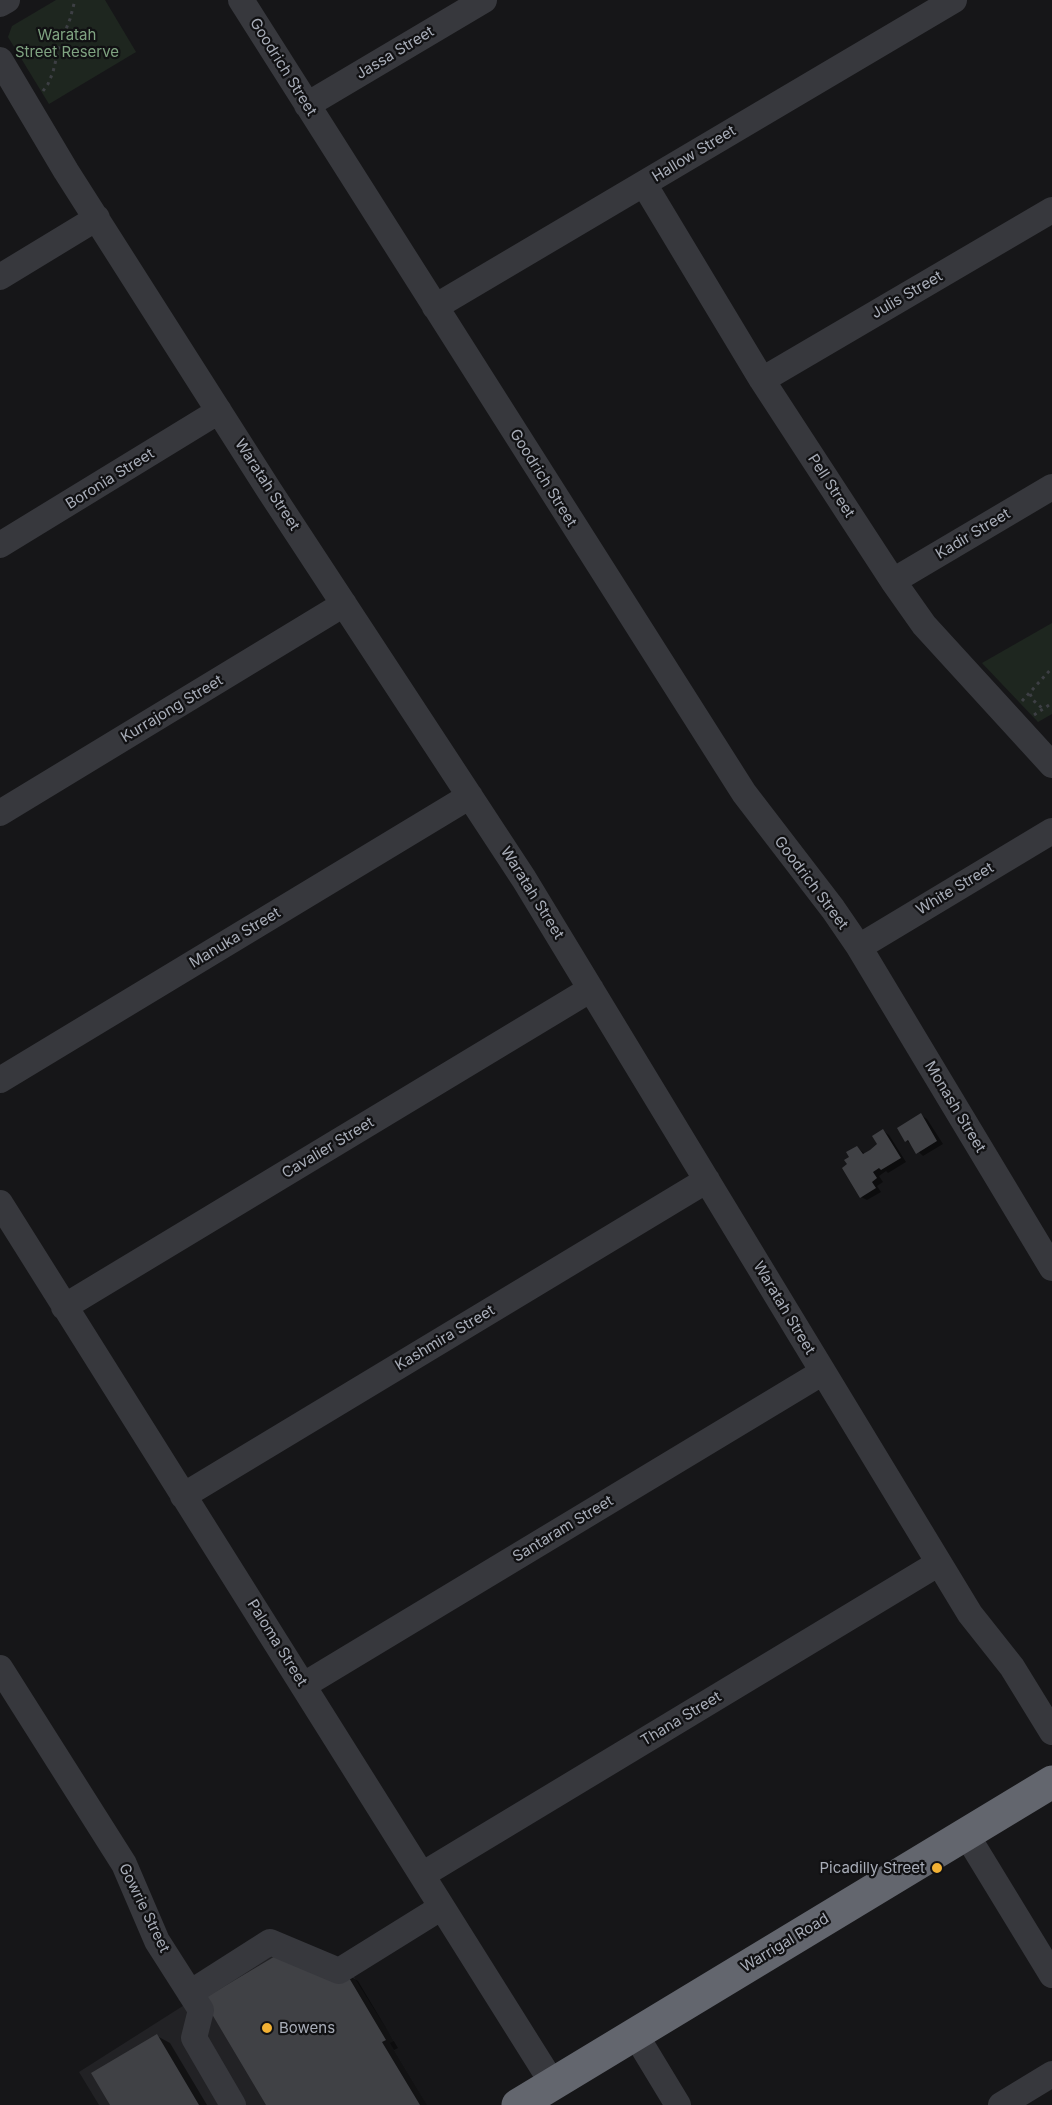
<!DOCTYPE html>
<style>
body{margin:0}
canvas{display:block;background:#161618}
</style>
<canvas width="1052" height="2105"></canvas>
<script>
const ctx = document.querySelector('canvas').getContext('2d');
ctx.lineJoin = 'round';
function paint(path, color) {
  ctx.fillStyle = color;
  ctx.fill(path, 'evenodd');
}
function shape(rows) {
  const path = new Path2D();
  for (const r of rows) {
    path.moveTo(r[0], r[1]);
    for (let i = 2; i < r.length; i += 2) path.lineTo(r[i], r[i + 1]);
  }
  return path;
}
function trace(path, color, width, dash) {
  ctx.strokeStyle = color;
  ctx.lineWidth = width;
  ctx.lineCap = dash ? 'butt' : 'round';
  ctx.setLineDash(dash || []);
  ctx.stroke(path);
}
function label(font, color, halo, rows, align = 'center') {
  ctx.font = font + ' Inter,sans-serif';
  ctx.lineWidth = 4.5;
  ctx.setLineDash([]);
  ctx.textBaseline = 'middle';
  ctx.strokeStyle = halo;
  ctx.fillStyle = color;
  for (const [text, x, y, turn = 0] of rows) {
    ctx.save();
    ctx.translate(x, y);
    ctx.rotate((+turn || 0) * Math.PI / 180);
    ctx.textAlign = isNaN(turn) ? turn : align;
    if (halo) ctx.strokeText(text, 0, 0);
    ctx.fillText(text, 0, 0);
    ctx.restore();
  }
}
const built = shape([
 [271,1950,349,1969,394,2041,390,2043,427,2105,99,2105,79,2072]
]);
const green = shape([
 [56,0,105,0,136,52,49,104,8,37,12,26],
 [1052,623,1052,714,1038,722,982,663]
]);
const shadow = shape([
 [921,1115,927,1119,943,1144,923,1156,906,1140],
 [883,1131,889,1135,906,1162,888,1173,886,1171,879,1176,883,1182,877,1186,881,1192,867,1200,861,1197,849,1165,851,1157,857,1147,865,1154,879,1145],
 [345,1973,358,1981,398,2048,394,2050,427,2105,267,2105],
 [157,2036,170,2043,207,2105,112,2105]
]);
const building = shape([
 [921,1113,937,1141,916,1154,908,1140,905,1142,897,1128],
 [883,1129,901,1158,881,1170,879,1168,873,1172,877,1178,872,1182,876,1188,860,1198,842,1168,847,1164,844,1160,849,1157,846,1152,857,1146,863,1154,870,1150,877,1144,872,1136],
 [277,1955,345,1971,386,2040,382,2042,420,2105,266,2105,203,1999],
 [157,2034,199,2105,110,2105,91,2073]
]);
const path = shape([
 [43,91,48,84,53,72,59,47,70,19,75,0],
 [1030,694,1033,700,1042,708],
 [1022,701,1052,668],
 [1034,715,1052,703]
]);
const minor = shape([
 [241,0,744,793,833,909,859,947,1052,1268],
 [0,4,7,0],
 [0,60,66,171,269,490,524,879,970,1614,1012,1667,1052,1732],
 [307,105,484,0],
 [644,184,762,380,893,581,924,625,1052,765],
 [0,277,97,218],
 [435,307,954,0],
 [762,380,1052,210],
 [0,545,219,411],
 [893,581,1052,487],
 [0,813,344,604],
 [859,947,1052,831],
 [0,1080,470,796],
 [0,1203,553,2084],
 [64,1307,591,989],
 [183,1496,707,1180],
 [0,1668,124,1864,157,1941,201,2010,194,2038,233,2105],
 [304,1685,823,1372],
 [966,1834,1052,1975],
 [422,1875,939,1563],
 [190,1993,270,1942,339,1971,442,1907],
 [635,2034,678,2105],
 [1001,2105,1052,2074]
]);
const highway = shape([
 [518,2105,1052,1782]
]);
const markers = [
 [937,1868,6,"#f2b134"],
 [267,2028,6,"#f2b134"]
];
const parkNames = [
 ["Waratah",67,35],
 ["Street Reserve",67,52]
];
const streetNames = [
 ["Jassa Street",395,53,-31],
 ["Goodrich Street",283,67,58],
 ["Hallow Street",694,154,-31],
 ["Julis Street",907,295,-30],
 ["Goodrich Street",543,478,58],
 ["Boronia Street",110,479,-32],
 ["Waratah Street",267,485,57],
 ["Pell Street",831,486,57],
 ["Kadir Street",973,534,-31],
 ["Kurrajong Street",172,709,-31],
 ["Goodrich Street",811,883,53],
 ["White Street",955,889,-31],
 ["Waratah Street",532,893,58],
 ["Manuka Street",235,938,-31],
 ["Monash Street",955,1107,59],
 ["Cavalier Street",328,1148,-31],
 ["Waratah Street",784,1308,59],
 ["Kashmira Street",445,1338,-31],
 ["Santaram Street",563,1529,-31],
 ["Paloma Street",277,1643,58],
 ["Thana Street",681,1719,-31],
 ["Gowrie Street",144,1908,64],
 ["Warrigal Road",785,1943,-31]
];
const poiNames = [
 ["Picadilly Street",925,1868],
 ["Bowens",279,2028,"left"]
];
paint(built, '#222225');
paint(green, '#1e261f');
paint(shadow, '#0007');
paint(building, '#404145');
trace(path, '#3d3f44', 3, [3, 4.5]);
trace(minor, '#37383d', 26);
trace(highway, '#63666e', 33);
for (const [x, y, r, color] of markers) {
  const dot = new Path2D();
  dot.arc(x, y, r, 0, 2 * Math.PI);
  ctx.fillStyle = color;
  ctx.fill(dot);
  trace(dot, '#111113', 2);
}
label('15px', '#7fa381', '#111113', parkNames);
label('15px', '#a8adb8', '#111113', streetNames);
label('15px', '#a8adb8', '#111113', poiNames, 'right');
</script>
